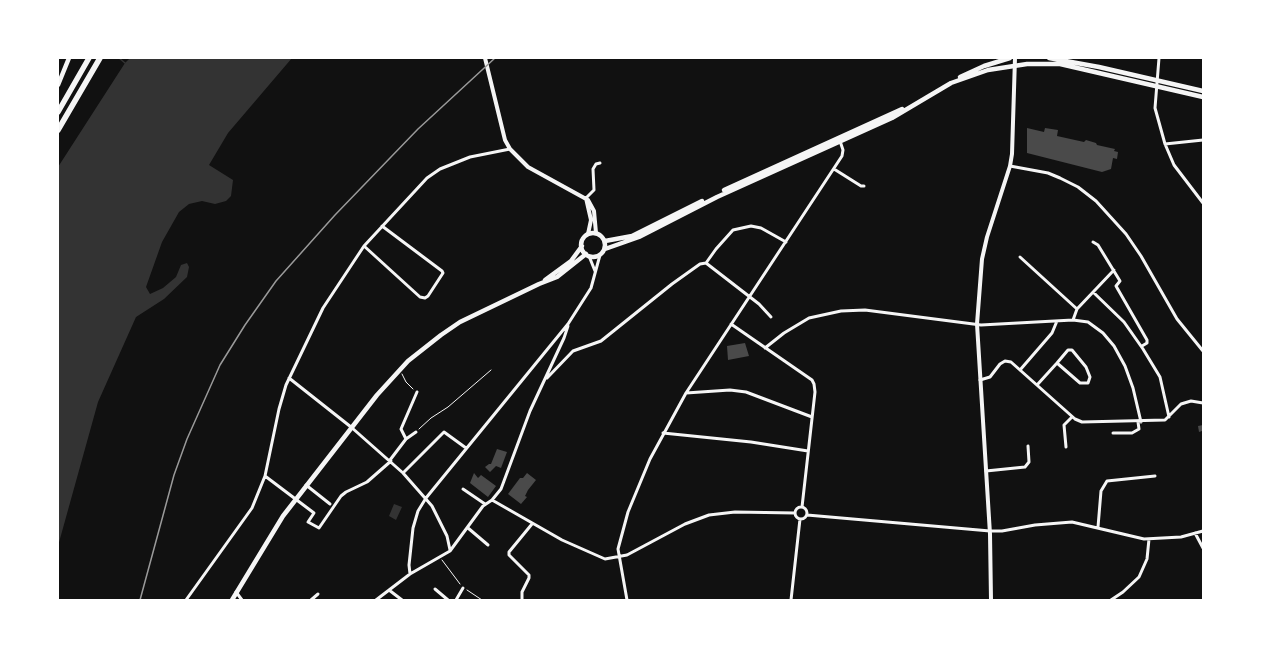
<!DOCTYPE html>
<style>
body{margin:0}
#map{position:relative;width:1261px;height:658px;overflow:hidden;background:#111;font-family:Barlow,sans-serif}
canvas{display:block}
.frame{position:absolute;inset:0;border:59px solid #fff;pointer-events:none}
</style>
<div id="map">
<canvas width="1261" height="658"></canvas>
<div class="frame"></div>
</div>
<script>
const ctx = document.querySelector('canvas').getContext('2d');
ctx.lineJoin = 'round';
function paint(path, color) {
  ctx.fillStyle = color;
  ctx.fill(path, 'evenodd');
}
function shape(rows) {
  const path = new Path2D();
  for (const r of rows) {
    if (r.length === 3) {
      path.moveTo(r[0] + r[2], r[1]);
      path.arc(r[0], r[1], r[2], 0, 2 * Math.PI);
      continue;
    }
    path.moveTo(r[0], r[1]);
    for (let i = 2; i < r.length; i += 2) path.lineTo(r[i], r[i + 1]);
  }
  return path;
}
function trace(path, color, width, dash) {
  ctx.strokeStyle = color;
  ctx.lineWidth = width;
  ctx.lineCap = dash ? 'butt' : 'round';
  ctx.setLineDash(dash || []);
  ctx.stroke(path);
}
const water = shape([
 [130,58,292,58,228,133,209,165,233,180,231,196,226,201,215,204,202,201,189,204,179,212,162,242,146,287,150,294,163,288,176,277,181,265,187,263,189,267,187,277,164,299,136,317,98,402,58,546,58,167,125,63],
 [394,504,402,507,396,520,389,516]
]);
const stream = shape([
 [119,58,125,63]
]);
const building = shape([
 [1027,128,1044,132,1045,128,1058,130,1057,136,1084,142,1086,140,1096,143,1097,145,1115,149,1114,151,1118,152,1117,159,1113,158,1111,169,1102,172,1027,153],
 [745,343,749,356,728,360,727,346],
 [1203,425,1203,435,1202,435,1202,431,1199,432,1198,426],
 [497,449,507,452,501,468,496,466,490,472,485,467,489,464,491,464],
 [474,473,478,478,481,475,496,486,488,497,470,483],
 [527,473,536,480,528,490,525,496,527,497,521,504,508,494,520,478,523,478]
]);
const path = shape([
 [402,374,406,382,413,389],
 [419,429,431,418,448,407,491,370],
 [442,560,460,584],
 [467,590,482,600]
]);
const minor = shape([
 [1159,58,1155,108,1165,144,1174,165,1203,203],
 [1165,144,1203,140],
 [1010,166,1048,173,1060,178,1078,187,1096,201,1126,234,1141,256,1177,319,1203,351],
 [834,169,861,186,864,186],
 [586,198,594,190,593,169,596,164,600,163],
 [1093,242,1098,245,1120,281,1116,286,1147,340,1147,343,1142,346],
 [364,246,420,297,425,298,428,296,443,273,442,271,382,226],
 [589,256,595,271],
 [1020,257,1077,309],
 [706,263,759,304,771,317],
 [1093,292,1124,322,1143,349,1160,377,1169,417],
 [1073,320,1077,309,1114,270],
 [731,324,812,380,814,384,815,392,802,507],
 [765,348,784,333,809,318,841,311,865,310,981,325,1073,320,1088,322,1103,333,1114,346,1125,366,1133,388,1141,422],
 [1020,370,1052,333,1057,321],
 [289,378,351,427,403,473,432,506,447,536,450,550],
 [547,378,573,351,601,341,672,284,700,264,706,263,716,249,733,230,751,226,761,228,786,242],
 [980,380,990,377,1000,364,1005,361,1011,362,1075,419,1082,422,1165,420,1181,404,1191,401,1203,403],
 [1037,385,1057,363,1068,350,1072,350,1086,367,1090,377,1088,383,1080,383,1057,363],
 [686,393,730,390,746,392,812,417],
 [663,433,751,442,808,451],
 [1113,433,1132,433,1139,429,1138,422],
 [406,439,416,432],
 [1066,447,1064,425,1072,417],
 [390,460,406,439,401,429,417,392],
 [986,471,1025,467,1029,462,1028,446],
 [403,473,444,432,466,448],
 [265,476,314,513,308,522,319,528,341,496,346,492,367,482,391,461],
 [306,485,330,504],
 [463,489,485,504],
 [492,500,562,540,605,559,627,555,685,524,709,515,735,512,795,513],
 [801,513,6],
 [807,515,990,531,1002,531,1035,525,1072,522,1144,539,1181,537,1203,531],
 [1098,527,1101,491,1107,481,1155,476],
 [468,528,488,545],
 [1195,533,1203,548],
 [410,574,409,565,413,528,418,511,426,498,568,324,591,288,600,255],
 [435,589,448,600],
 [389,590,402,600],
 [236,592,242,600],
 [186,600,252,508,265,476,279,409,286,385,323,308,364,246,427,178,440,169,470,157,510,149],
 [311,600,318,594],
 [376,600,410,574,450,551,483,506,492,500,501,489,530,411,564,338,568,326],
 [456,600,463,588],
 [522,600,522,592,529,578,529,575,509,555,509,552,532,524],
 [627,600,618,549,628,512,650,459,686,393,842,156,843,150,840,141],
 [791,600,800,519],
 [1111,600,1123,592,1139,577,1147,559,1149,539]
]);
const tertiary = shape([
 [485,58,505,140,510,149,528,167,588,200,594,211,596,233],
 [586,198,591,220,588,234],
 [991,600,990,534,977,324,982,259,987,237,1010,166,1012,154,1015,58]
]);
const secondary = shape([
 [1049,58,1099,67,1203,91],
 [960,77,984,66,1010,58],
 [58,85,69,58],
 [724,190,902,109],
 [593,245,12],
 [605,241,632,236,702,201],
 [605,249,639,237,717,197,892,118,951,83,988,70,1027,64,1060,64,1203,97],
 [545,280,571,261,582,246],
 [232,600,283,516,377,395,408,361,441,335,460,322,539,284,557,277,586,254]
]);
const motorway = shape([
 [58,112,89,58],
 [58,130,100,58]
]);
const rail = shape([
 [140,600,174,475,187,439,220,365,245,325,276,281,335,215,418,129,495,58]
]);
paint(water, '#333');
trace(stream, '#333', 1.5);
paint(building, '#4a4a4a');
trace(path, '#f5f5f5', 1);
trace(minor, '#f5f5f5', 3);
trace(tertiary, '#f5f5f5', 4);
trace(secondary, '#f5f5f5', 4.5);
trace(motorway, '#f5f5f5', 5.5);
trace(rail, '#9a9a9a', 1.5);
</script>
